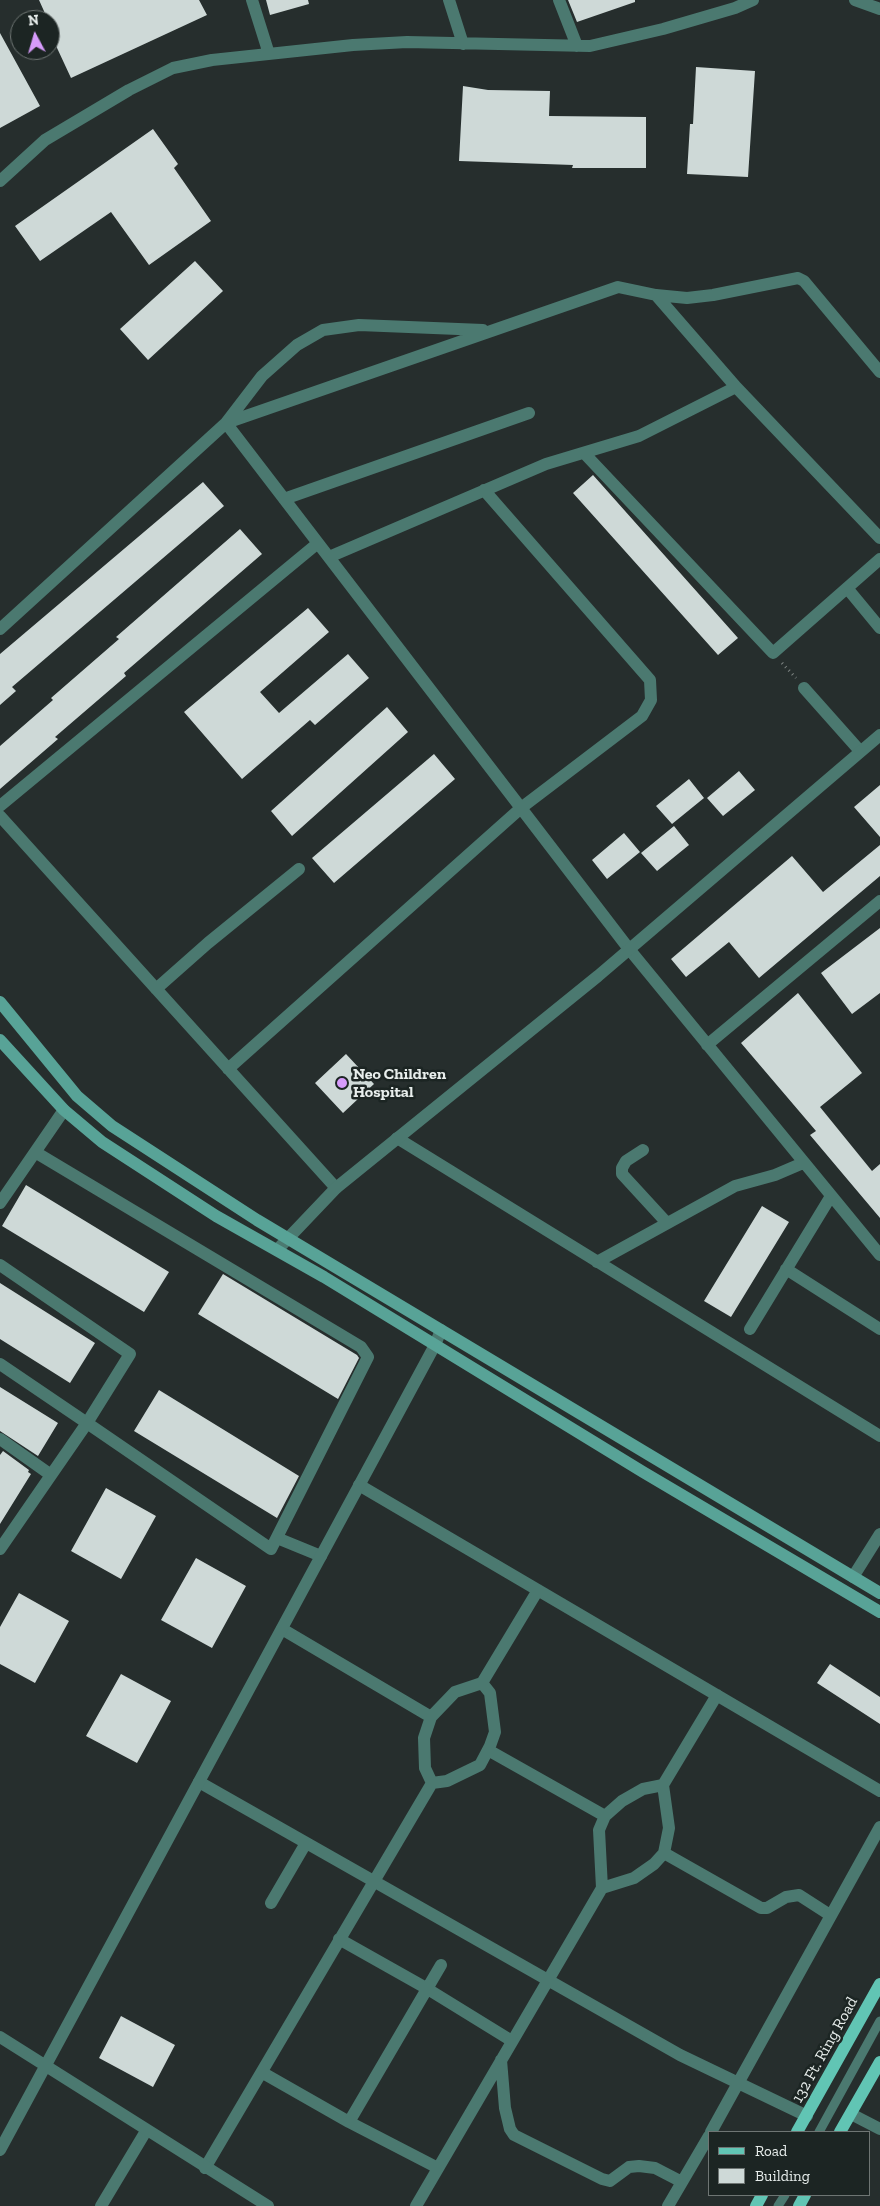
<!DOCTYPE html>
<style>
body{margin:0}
#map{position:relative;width:880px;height:2206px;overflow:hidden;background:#262e2d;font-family:"Zilla Slab",serif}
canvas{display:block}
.legend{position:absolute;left:708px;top:2131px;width:162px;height:65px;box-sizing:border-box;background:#1c2523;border:1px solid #6e7573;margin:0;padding:6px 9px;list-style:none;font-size:15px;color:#e8eeec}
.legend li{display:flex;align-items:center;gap:10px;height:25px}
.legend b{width:25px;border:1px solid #6e7573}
.north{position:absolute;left:10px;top:10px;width:50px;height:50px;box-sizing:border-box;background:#1c2523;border:1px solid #6e7573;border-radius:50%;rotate:354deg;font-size:14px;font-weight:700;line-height:20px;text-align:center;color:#e8eeec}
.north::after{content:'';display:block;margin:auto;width:18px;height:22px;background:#d69bfa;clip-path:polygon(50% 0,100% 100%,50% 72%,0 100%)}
</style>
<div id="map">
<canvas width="880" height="2206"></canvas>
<ul class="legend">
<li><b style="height:6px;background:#61c5b4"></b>Road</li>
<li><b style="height:14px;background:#ced9d7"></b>Building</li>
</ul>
<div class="north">N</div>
</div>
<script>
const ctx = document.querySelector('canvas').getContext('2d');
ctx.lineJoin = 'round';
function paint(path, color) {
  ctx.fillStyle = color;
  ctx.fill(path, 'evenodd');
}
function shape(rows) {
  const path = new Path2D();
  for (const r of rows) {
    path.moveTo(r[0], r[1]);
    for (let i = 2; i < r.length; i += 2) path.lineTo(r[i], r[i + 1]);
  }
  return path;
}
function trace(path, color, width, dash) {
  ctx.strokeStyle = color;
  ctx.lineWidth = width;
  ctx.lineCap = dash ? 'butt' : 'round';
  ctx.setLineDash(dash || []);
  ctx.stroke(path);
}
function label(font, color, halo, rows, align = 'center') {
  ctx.font = font + ' "Zilla Slab",serif';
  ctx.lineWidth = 5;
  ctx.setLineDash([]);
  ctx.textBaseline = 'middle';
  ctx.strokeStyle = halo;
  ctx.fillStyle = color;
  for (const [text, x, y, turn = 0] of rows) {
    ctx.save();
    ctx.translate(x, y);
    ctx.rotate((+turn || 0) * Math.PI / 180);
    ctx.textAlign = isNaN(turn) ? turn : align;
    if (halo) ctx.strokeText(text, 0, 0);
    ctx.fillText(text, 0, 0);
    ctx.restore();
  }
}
const building = shape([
 [39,0,199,0,207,15,71,78,51,35,54,34,50,20,48,20],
 [266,0,308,0,309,4,270,15],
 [568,0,635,0,635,2,577,22],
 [0,33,40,106,0,128],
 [696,67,755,71,748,177,687,174,690,124,693,124],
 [463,86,488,90,550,91,549,116,646,117,646,168,572,168,573,165,459,161],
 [153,129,178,164,174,168,211,221,149,265,111,212,40,261,15,226],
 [195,261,223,291,148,360,120,329],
 [593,475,738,638,718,655,573,493],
 [203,482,224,506,12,687,16,691,0,705,0,654],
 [240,529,262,554,124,673,126,676,55,737,58,739,0,789,0,746,53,700,51,698,119,639,116,637],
 [308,608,329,632,260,692,279,713,348,654,369,678,315,725,310,720,242,779,184,712],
 [387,707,408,732,292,836,271,811],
 [434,754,455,779,334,883,312,858],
 [739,771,755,790,723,816,707,798],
 [689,779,704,798,672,824,656,806],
 [880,785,880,837,854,807],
 [674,826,689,845,657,871,641,853],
 [624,833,640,852,607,879,592,860],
 [880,845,880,876,759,978,729,942,686,977,671,959,792,856,823,892],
 [880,928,880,993,852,1014,821,973],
 [798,993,862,1073,820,1107,872,1171,880,1164,880,1218,810,1135,816,1131,741,1043],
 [346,1054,374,1084,343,1113,315,1083],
 [26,1185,169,1272,144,1312,2,1226],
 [762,1206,789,1222,731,1317,704,1301],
 [223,1274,357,1355,359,1358,338,1399,198,1314],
 [0,1283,95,1343,70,1383,0,1339],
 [0,1387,58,1423,38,1456,0,1431],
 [159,1390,299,1476,277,1518,134,1431],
 [3,1451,29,1470,28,1472,31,1474,0,1524,0,1455],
 [106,1488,156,1516,121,1579,71,1551],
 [196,1558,246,1586,212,1648,161,1620],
 [19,1593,69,1621,35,1683,0,1664,0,1627],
 [830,1664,880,1697,880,1724,817,1683],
 [121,1674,171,1701,137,1763,86,1736],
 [121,2016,175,2045,153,2087,99,2058]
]);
const path = shape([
 [782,663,796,678]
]);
const service = shape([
 [819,2132,880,2021],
 [778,2206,785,2195]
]);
const minor = shape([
 [252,0,269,54],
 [449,0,463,44],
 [559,0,577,46],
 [0,181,45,140,129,90,173,68,212,60,353,45,407,42,590,46,663,29,735,8,753,0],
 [656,295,736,387],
 [880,372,804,281,798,278,713,295,687,298,656,295,618,287,226,423,629,949,880,1255],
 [584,453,773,653,880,559],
 [284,499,529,413],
 [329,557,546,464,639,436,736,387,880,538],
 [847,588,880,628],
 [0,629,226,423,262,376,297,345,323,330,359,325,483,330],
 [804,688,860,751],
 [0,806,318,543],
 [0,816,336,1188],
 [156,989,208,943,299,869],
 [707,1045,880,901],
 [228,1069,521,808,642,716,651,700,650,680,484,490],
 [397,1138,880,1436],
 [643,1150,626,1161,622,1168,622,1174,667,1223],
 [0,1203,64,1110],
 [597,1262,735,1186,775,1175,803,1163],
 [0,1265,130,1354,87,1423,0,1364],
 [786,1269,880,1329],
 [750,1329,831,1196],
 [0,1439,51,1475],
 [359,1485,880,1791],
 [277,1538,321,1556],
 [0,1549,87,1423,271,1549,368,1357,361,1347,35,1152],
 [853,1577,880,1534],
 [282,1629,431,1717],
 [488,1750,605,1816],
 [199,1782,680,2055,807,2116],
 [432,1783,447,1781,480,1765,490,1746,495,1732,490,1693,482,1683],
 [664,1853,761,1908,767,1908,786,1897,799,1895,830,1915],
 [602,1888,634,1878,654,1864,664,1853,669,1828,663,1785,717,1695],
 [271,1903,306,1843],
 [339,1939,426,1988,512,2041],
 [501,2060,505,2108,510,2129,514,2135,602,2179,610,2181,629,2167,639,2166,655,2168,682,2182],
 [263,2073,349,2122],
 [851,2114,880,2129],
 [711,2132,880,1827],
 [205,2168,432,1783,425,1768,424,1738,431,1717,455,1692,482,1683,538,1590],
 [438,2168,349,2122,441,1965],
 [101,2206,146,2131],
 [416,2206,602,1888,599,1830,605,1816,622,1801,643,1789,663,1785],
 [668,2206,709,2136]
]);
const tertiary = shape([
 [855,0,880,9],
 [277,1250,336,1188,598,976,880,735],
 [0,2037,268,2206],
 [0,2150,435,1345,441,1330]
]);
const secondary = shape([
 [0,1002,77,1096,112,1126,257,1220,880,1593],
 [0,1040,64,1110,102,1142,216,1216,324,1277,643,1472,880,1612]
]);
const primary = shape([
 [797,2132,880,1984],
 [840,2132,880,2062],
 [756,2206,762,2195],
 [799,2206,805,2195]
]);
const markers = [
 [342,1083,6,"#d69bfa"]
];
const poiNames = [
 ["Neo Children",353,1074],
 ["Hospital",353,1092]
];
const streetNames = [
 ["132 Ft. Ring Road",825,2050,-61]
];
paint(building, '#ced9d7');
trace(path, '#7e8583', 3, [1, 4]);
trace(service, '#4b7970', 9);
trace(minor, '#4b7970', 12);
trace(tertiary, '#4b7970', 12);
trace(secondary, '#58a397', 12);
trace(primary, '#61c5b4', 12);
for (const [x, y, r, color] of markers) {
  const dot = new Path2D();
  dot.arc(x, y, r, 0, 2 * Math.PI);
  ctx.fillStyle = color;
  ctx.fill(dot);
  trace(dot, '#1c2523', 2);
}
label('bold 16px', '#e8eeec', '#1c2523', poiNames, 'left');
label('16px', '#e8eeec', '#1c2523', streetNames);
</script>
